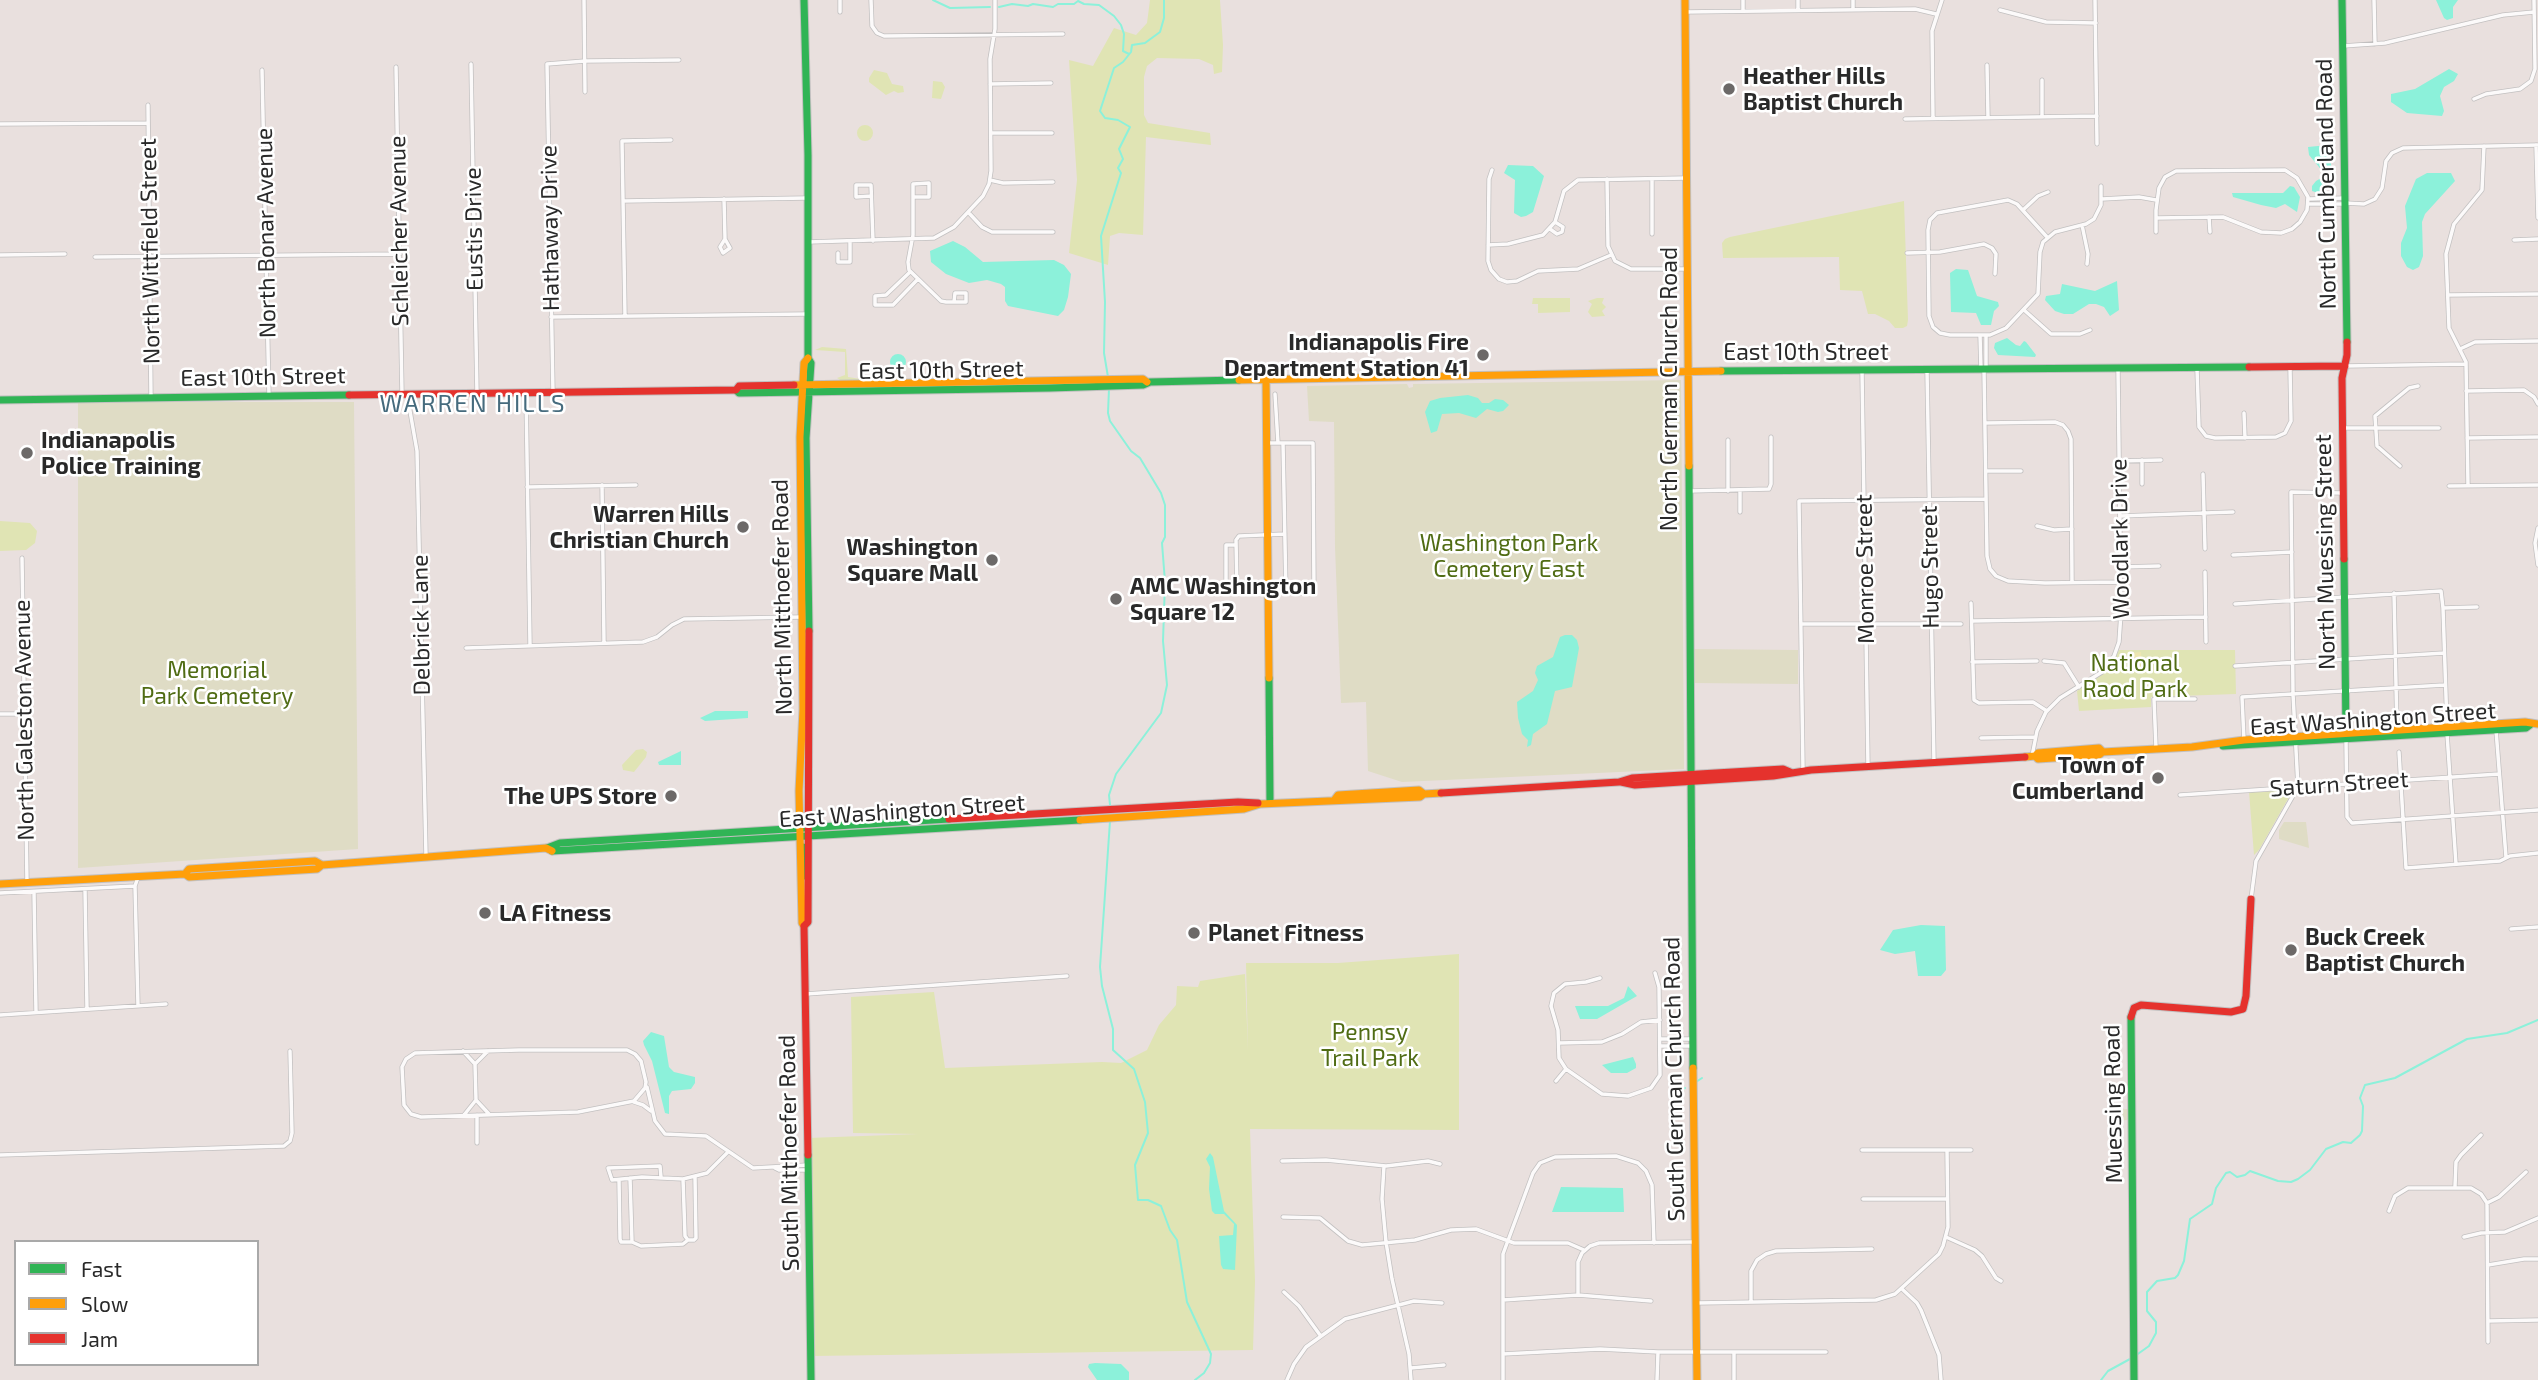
<!DOCTYPE html>
<style>
body{margin:0}
#map{position:relative;width:2538px;height:1380px;overflow:hidden;background:#e9e0de;font-family:"Exo 2",sans-serif}
canvas{display:block}
.legend{position:absolute;left:14px;top:1240px;width:245px;height:126px;box-sizing:border-box;background:#fff;border:2px solid #a9a9a9;margin:0;padding:9px 12px;list-style:none;font-size:21px;color:#292929}
.legend li{display:flex;align-items:center;gap:14px;height:35px}
.legend b{width:35px;border:2px solid #a9a9a9}
</style>
<div id="map">
<canvas width="2538" height="1380"></canvas>
<ul class="legend">
<li><b style="height:9px;background:#30b455"></b>Fast</li>
<li><b style="height:9px;background:#ff9f0a"></b>Slow</li>
<li><b style="height:9px;background:#e5322d"></b>Jam</li>
</ul>
</div>
<script>
const ctx = document.querySelector('canvas').getContext('2d');
ctx.lineJoin = 'round';
function paint(path, color) {
  ctx.fillStyle = color;
  ctx.fill(path, 'evenodd');
}
function shape(rows) {
  const path = new Path2D();
  for (const r of rows) {
    if (r.length === 3) {
      path.moveTo(r[0] + r[2], r[1]);
      path.arc(r[0], r[1], r[2], 0, 2 * Math.PI);
      continue;
    }
    path.moveTo(r[0], r[1]);
    for (let i = 2; i < r.length; i += 2) path.lineTo(r[i], r[i + 1]);
  }
  return path;
}
function trace(path, color, width, dash) {
  ctx.strokeStyle = color;
  ctx.lineWidth = width;
  ctx.lineCap = dash ? 'butt' : 'round';
  ctx.setLineDash(dash || []);
  ctx.stroke(path);
}
function label(font, color, halo, rows, align = 'center') {
  ctx.font = font + ' "Exo 2",sans-serif';
  ctx.lineWidth = 5;
  ctx.setLineDash([]);
  ctx.textBaseline = 'middle';
  ctx.strokeStyle = halo;
  ctx.fillStyle = color;
  for (const [text, x, y, turn = 0] of rows) {
    ctx.save();
    ctx.translate(x, y);
    ctx.rotate((+turn || 0) * Math.PI / 180);
    ctx.textAlign = isNaN(turn) ? turn : align;
    if (halo) ctx.strokeText(text, 0, 0);
    ctx.fillText(text, 0, 0);
    ctx.restore();
  }
}
const green = shape([
 [1150,0,1220,0,1223,45,1222,72,1214,74,1213,65,1199,59,1157,58,1147,66,1144,77,1144,115,1148,123,1210,133,1211,145,1146,137,1143,235,1119,233,1110,236,1108,265,1069,253,1077,180,1069,60,1093,66,1114,28,1136,35,1147,23],
 [874,70,887,73,892,84,903,86,904,92,898,93,894,91,886,95,869,82,869,78],
 [933,81,942,82,945,87,941,99,932,98],
 [865,133,8],
 [1904,201,1908,320,1907,326,1903,328,1895,328,1889,321,1875,314,1868,314,1862,291,1840,290,1839,257,1723,258,1722,243,1725,239,1730,237],
 [1533,298,1570,298,1570,312,1538,313,1538,304,1532,304],
 [1597,298,1604,298,1602,303,1606,307,1602,311,1605,316,1592,317,1588,312,1592,304,1588,301],
 [822,347,846,349,848,377,867,380,840,380,837,378,845,375,845,352,815,350],
 [0,521,30,523,37,531,35,543,26,550,0,551],
 [2119,650,2235,650,2236,694,2151,697,2151,707,2079,711,2077,691,2103,674,2111,666],
 [643,749,647,752,646,757,634,772,623,770,622,765,636,750],
 [2293,790,2259,850,2254,855,2249,792],
 [1459,954,1459,1130,1250,1129,1255,1281,1253,1350,811,1356,808,1138,918,1134,853,1133,851,997,934,992,945,1068,1102,1062,1121,1063,1147,1050,1159,1025,1176,1005,1177,986,1198,987,1200,981,1245,974,1248,1051,1246,963,1338,963]
]);
const cemetery = shape([
 [1681,380,1684,769,1402,782,1368,771,1366,702,1341,703,1335,547,1334,422,1309,421,1307,386,1407,384,1409,388,1413,387,1413,384],
 [78,402,354,402,358,849,78,868],
 [1693,649,1798,650,1798,684,1693,683],
 [2284,822,2306,822,2309,848,2279,839,2279,830],
 [2128,1109,2128,1120,2110,1121,2110,1110]
]);
const pitch = shape([
 [2141,652,2142,670,2131,671,2130,653]
]);
const water = shape([
 [2436,0,2458,0,2453,7,2453,18,2447,20,2444,18],
 [2449,69,2458,74,2454,81,2444,87,2440,96,2444,111,2442,116,2407,113,2391,102,2391,94,2415,89],
 [2328,145,2333,150,2330,155,2332,173,2329,189,2318,193,2312,191,2312,186,2316,181,2323,177,2324,173,2309,155,2308,147],
 [1508,165,1533,166,1544,176,1533,212,1526,216,1521,217,1514,213,1515,180,1504,173],
 [2427,173,2451,173,2455,181,2425,214,2422,222,2423,256,2419,267,2413,270,2407,267,2401,256,2401,243,2407,228,2405,206,2416,179],
 [2290,186,2294,187,2300,197,2297,212,2285,204,2276,208,2261,205,2233,197,2232,193,2283,193],
 [953,241,965,247,983,262,1054,260,1064,265,1071,274,1068,297,1064,310,1058,316,1008,306,1005,301,1005,287,1001,284,987,280,969,283,946,274,931,262,930,251],
 [1956,269,1968,270,1977,296,1998,302,1999,306,1994,311,1991,325,1981,325,1976,313,1951,312,1950,273],
 [2117,281,2119,310,2110,316,2104,307,2096,304,2089,304,2073,314,2064,314,2055,311,2045,300,2046,296,2060,294,2062,284,2095,291],
 [2007,338,2016,345,2020,346,2024,341,2026,342,2036,355,2035,357,1998,355,1994,348,1995,343],
 [898,362,8],
 [1468,395,1478,398,1482,403,1489,403,1495,399,1503,400,1509,405,1503,411,1498,412,1487,409,1476,418,1459,413,1442,414,1437,431,1431,433,1425,412,1430,401,1440,398],
 [1565,635,1572,635,1577,640,1579,648,1572,687,1555,691,1547,724,1533,734,1531,745,1527,747,1528,740,1522,734,1518,718,1517,702,1533,691,1538,680,1535,673,1537,666,1553,657,1560,637],
 [715,711,748,711,748,718,705,721,700,718],
 [681,751,681,765,659,765,658,762],
 [1921,925,1945,926,1946,970,1941,976,1918,976,1915,951,1895,954,1880,950,1893,930],
 [1628,986,1637,996,1597,1019,1580,1019,1575,1006,1608,1006,1624,998],
 [651,1032,664,1036,669,1067,674,1072,695,1077,695,1083,691,1089,672,1091,669,1096,669,1114,665,1113,652,1061,644,1045,643,1041],
 [1633,1057,1636,1064,1636,1068,1627,1073,1611,1073,1602,1065],
 [1210,1153,1213,1157,1224,1211,1237,1225,1235,1270,1223,1269,1221,1265,1219,1236,1233,1235,1234,1224,1224,1214,1215,1214,1212,1211,1209,1189,1210,1167,1206,1159],
 [1561,1187,1623,1188,1624,1212,1552,1212],
 [1095,1363,1121,1364,1129,1372,1129,1380,1097,1380,1088,1367,1089,1364]
]);
const stream = shape([
 [933,0,950,8,990,7],
 [999,7,1012,4,1028,6,1033,4,1053,7,1058,4,1074,4,1078,1,1084,4,1099,5,1114,16,1121,25,1124,34,1123,51,1129,54],
 [1108,377,1104,353,1105,302,1101,236,1121,173,1118,168,1123,159,1119,149,1130,127,1118,120,1105,118,1100,111,1114,68,1123,62,1131,52,1132,45,1145,43,1160,32,1164,18,1164,0],
 [1109,389,1108,413,1110,421,1131,451,1140,458,1161,493,1165,505,1165,537,1162,543,1165,582,1163,641,1167,685,1161,713,1116,774,1109,795,1110,805],
 [1110,821,1100,967,1102,986,1113,1029,1113,1050,1134,1069,1145,1102,1148,1133,1135,1165,1138,1200,1148,1200,1161,1206,1170,1230,1177,1240,1187,1302,1211,1354,1210,1363,1204,1373,1195,1380],
 [1696,1082,1702,1078],
 [1680,1091,1685,1088],
 [2135,1356,2149,1346,2156,1333,2156,1322,2147,1311,2147,1292,2157,1281,2175,1278,2178,1275,2184,1261,2190,1219,2212,1204,2216,1188,2226,1173,2230,1172,2237,1177,2245,1175,2250,1171,2278,1181,2291,1182,2298,1179,2310,1170,2326,1149,2343,1142,2351,1143,2360,1135,2362,1131,2363,1106,2360,1098,2365,1085,2395,1078,2467,1039,2507,1033,2538,1020],
 [2101,1380,2108,1371,2130,1359]
]);
const street = shape([
 [584,0,585,92],
 [840,0,840,12],
 [871,0,872,26,877,33,884,36,1063,34],
 [1743,0,1743,11],
 [1798,0,1798,10],
 [1853,0,1853,10],
 [2095,0,2097,144],
 [2374,0,2375,44],
 [2000,10,2046,22,2096,23],
 [1685,12,1915,9,1936,14],
 [2343,46,2385,43,2503,15,2534,12],
 [471,64,477,394],
 [1987,65,1988,118],
 [396,67,402,394],
 [262,70,269,396],
 [2042,80,2042,117],
 [990,84,1051,83],
 [2474,99,2486,94,2520,89,2531,81,2535,69,2534,0],
 [148,105,151,398],
 [1905,119,2097,116],
 [1933,119,1932,31,1942,0],
 [0,124,148,123],
 [991,133,1052,133],
 [2536,145,2538,218],
 [1492,170,1489,179,1488,261,1491,270,1499,279,1507,282,1517,281,1538,271,1578,269,1611,255],
 [1607,179,1608,246,1615,261,1631,269,1688,269],
 [1652,179,1652,234],
 [990,180,1003,183,1053,182],
 [871,196,856,197,856,185,871,185,873,241],
 [913,197,929,197,929,183,913,184,913,235,908,262,909,270,941,301,946,302,966,302,966,293,955,293,954,302],
 [724,199,725,239],
 [2102,199,2139,197,2156,200],
 [2309,199,2345,198],
 [623,201,807,198],
 [2345,203,2364,204,2375,199,2382,188,2386,161,2392,153,2403,148,2538,145],
 [2308,204,2345,204],
 [2023,210,2038,196,2048,192],
 [968,212,982,227,992,232,1053,232],
 [2209,217,2210,232],
 [2156,218,2223,217,2261,232,2281,233,2292,229,2300,222,2307,210,2308,197,2297,178,2285,170,2176,171,2165,177,2159,188,2156,210,2156,232],
 [2082,225,2088,254,2087,264],
 [1550,229,1557,234,1562,232,1563,227,1555,222],
 [2047,237,2017,204,2008,200,1937,213,1930,220,1928,230,1929,316,1933,327,1940,333,1950,335,1990,335,2006,328,2038,294,2040,252,2043,242,2055,232,2086,224,2094,219,2101,205,2101,186],
 [725,239,730,248,723,253,720,247,725,239],
 [2514,240,2538,239],
 [808,242,934,238,954,227,983,196,989,184,991,171,990,59,995,29,995,0],
 [1488,245,1508,244,1543,235,1555,222,1564,191,1578,180,1687,178],
 [838,253,838,262,850,262,850,241],
 [1907,253,1940,252,1984,244,1992,248,1996,254,1995,274],
 [0,255,65,254],
 [95,257,400,254],
 [910,272,886,295,875,296,875,305,893,305,918,279],
 [2448,295,2538,294],
 [2024,310,2051,334,2080,334,2090,330],
 [625,316,622,141,671,140],
 [551,317,808,314],
 [1980,335,1981,370],
 [1986,335,1986,368],
 [2460,349,2475,342,2538,341],
 [2345,366,2466,364],
 [2197,369,2199,427,2206,436,2215,438,2276,437,2285,433,2291,421,2290,368],
 [1984,370,1987,556,1990,569,1996,576,2008,581,2045,583,2120,582],
 [1862,371,1868,767],
 [1927,371,1934,763],
 [2466,391,2524,390,2534,397,2538,404],
 [526,393,530,645],
 [553,393,547,64,585,61,679,60],
 [407,394,417,451,426,856],
 [1275,394,1278,443],
 [2244,413,2245,438],
 [1985,423,2055,422,2063,425,2068,431,2071,439,2072,583],
 [2343,428,2439,428],
 [2467,438,2538,437],
 [1728,440,1728,491],
 [1267,443,1313,443,1314,593,1286,593,1283,443],
 [2142,460,2142,484],
 [2119,461,2161,460],
 [2400,466,2377,446,2375,416,2409,388,2418,386],
 [1986,471,2021,471],
 [2203,474,2205,549],
 [602,485,604,643],
 [2449,486,2538,485],
 [2468,486,2466,362,2449,328,2446,254,2454,224,2482,190,2484,146],
 [527,487,636,485],
 [1689,491,1769,489,1771,484,1771,437],
 [1740,491,1740,512],
 [2120,516,2233,512],
 [2037,526,2054,530,2072,529],
 [2538,528,2535,543,2538,565],
 [1236,545,1226,545,1226,590,1237,590,1236,540,1239,536,1285,534],
 [2233,555,2292,552],
 [22,558,27,883],
 [2120,567,2159,566],
 [2205,572,2206,642],
 [2394,593,2397,731],
 [1971,603,1974,700,1979,703,2033,702,2047,711],
 [2235,604,2441,591,2443,608,2447,726],
 [2443,608,2477,607],
 [1972,621,2206,617],
 [1801,624,1961,624],
 [466,648,643,642,657,637,672,625,684,619,802,617],
 [2044,661,2064,663,2079,687],
 [1972,662,2037,661],
 [2235,666,2444,653],
 [0,714,24,714],
 [2496,730,2506,857],
 [2447,734,2456,864],
 [1981,738,2035,737],
 [2244,740,2242,697,2444,685],
 [2346,740,2347,817,2352,823,2538,810],
 [2156,748,2154,699,2195,699],
 [2399,752,2406,868,2500,861,2510,856,2538,853],
 [2032,756,2037,731,2046,712,2060,698,2102,672,2114,656,2119,642,2121,613,2118,369],
 [1803,770,1799,501,1986,499],
 [2180,795,2499,774],
 [135,886,138,1006],
 [85,889,87,1009],
 [34,892,36,1012],
 [0,893,135,886,138,877],
 [2251,899,2256,861,2298,787,2293,694,2291,492,2342,493],
 [2511,929,2538,927],
 [1600,978,1586,982,1565,984,1554,993,1551,1006,1558,1030,1559,1058,1566,1069,1602,1094,1628,1096,1651,1088,1660,1075,1659,987,1655,973],
 [806,994,1067,976],
 [0,1015,166,1004],
 [1660,1039,1693,1039],
 [1559,1043,1602,1042,1622,1034,1641,1022,1660,1020],
 [1660,1046,1693,1046],
 [519,1050,627,1050,635,1054,641,1061,646,1082,645,1088,634,1101,578,1112,421,1117,411,1114,404,1105,402,1067,406,1059,415,1053,519,1050],
 [463,1051,475,1064],
 [475,1064,476,1100],
 [475,1064,488,1051],
 [1556,1081,1566,1069],
 [647,1087,655,1121,665,1134,706,1136,753,1168,808,1165],
 [476,1100,489,1114],
 [634,1102,643,1105,651,1111],
 [464,1115,476,1100],
 [477,1115,477,1143],
 [1862,1150,1971,1150],
 [0,1155,284,1146,290,1141,292,1133,290,1051],
 [1282,1161,1326,1160,1386,1166,1428,1161,1440,1164],
 [1384,1166,1382,1199,1386,1242,1392,1279,1409,1354,1411,1380],
 [775,1168,779,1170,807,1170],
 [661,1177,660,1166,608,1168,612,1180,642,1177,683,1179,707,1173,728,1152],
 [630,1178,632,1242,641,1246,683,1244,688,1240],
 [683,1179,685,1236,688,1240,694,1240,696,1238,695,1177],
 [619,1180,620,1239,621,1242,632,1242],
 [2455,1186,2456,1162,2461,1155,2481,1135],
 [1863,1199,1947,1199],
 [2487,1203,2488,1342],
 [2487,1203,2499,1197,2526,1172],
 [2389,1211,2395,1196,2408,1188,2471,1188,2481,1194,2487,1203],
 [1283,1217,1320,1218,1348,1241,1362,1245,1415,1240,1451,1230,1476,1229,1514,1243,1568,1243,1584,1250],
 [1946,1237,1975,1250,1982,1256,1996,1278,2001,1281],
 [2464,1237,2481,1233,2505,1232,2538,1218],
 [2488,1265,2524,1259,2538,1259],
 [1902,1289,1917,1303,1921,1310,1939,1355,1941,1380],
 [1284,1292,1299,1306,1320,1335],
 [1578,1295,1578,1262,1582,1253,1590,1246,1599,1243,1694,1242],
 [1503,1300,1578,1295,1651,1301],
 [1751,1302,1751,1271,1757,1260,1766,1254,1776,1251,1872,1249],
 [1697,1303,1876,1300,1895,1294,1939,1254,1943,1246,1948,1227,1947,1150],
 [2488,1321,2538,1320],
 [1734,1353,1734,1380],
 [1503,1354,1600,1349,1658,1352,1826,1352],
 [1411,1368,1444,1365],
 [1287,1380,1294,1364,1306,1347,1345,1319,1414,1301,1442,1303],
 [1503,1380,1503,1254,1533,1173,1540,1163,1555,1157,1616,1156,1638,1163,1646,1171,1652,1185,1654,1243],
 [1657,1380,1658,1352]
]);
const fast = shape([
 [804,0,808,155,808,358,811,363,806,438,809,631],
 [2342,0,2347,342],
 [1721,371,2249,367],
 [736,390,739,393,1050,388,1143,385,1150,382,1239,380],
 [0,400,349,395],
 [1689,466,1693,1068],
 [2344,559,2346,735],
 [1269,678,1270,803],
 [2223,746,2526,728,2530,725],
 [803,847,805,876],
 [547,848,560,843,949,819],
 [552,851,1080,820],
 [2131,1017,2134,1380],
 [808,1155,811,1380]
]);
const slow = shape([
 [1685,0,1689,466],
 [1239,380,1721,371],
 [1266,380,1269,678],
 [794,385,1143,379,1147,382],
 [2035,756,2038,753,2099,748,2103,752],
 [2025,757,2035,756,2038,759,2099,755,2103,752,2192,747,2244,740,2525,722,2538,724],
 [1335,799,1338,795,1419,790,1424,794],
 [1080,820,1244,809,1260,804,1420,797,1424,794,1441,793],
 [185,874,189,877,317,869,322,865,546,848,552,851],
 [0,884,185,874,189,869,315,861,322,865],
 [804,926,802,923,799,791,803,709,800,437,804,363,808,358],
 [1693,1068,1697,1380]
]);
const jam = shape([
 [2249,367,2345,366],
 [349,395,736,390,739,386,794,385],
 [2344,559,2342,378,2347,355,2347,342],
 [1621,782,1635,785,1773,776,1811,770,2025,757],
 [1441,793,1619,782,1632,778,1783,769,1790,772],
 [949,819,1238,802,1258,803],
 [804,926,808,922,809,631],
 [804,926,808,1155],
 [2131,1017,2134,1008,2141,1005,2231,1012,2243,1009,2246,996,2251,899]
]);
const markers = [
 [1729,89,7,"#6c6968"],
 [1483,355,7,"#6c6968"],
 [27,453,7,"#6c6968"],
 [743,527,7,"#6c6968"],
 [992,560,7,"#6c6968"],
 [1116,599,7,"#6c6968"],
 [2158,778,7,"#6c6968"],
 [671,796,7,"#6c6968"],
 [485,913,7,"#6c6968"],
 [1194,933,7,"#6c6968"],
 [2291,950,7,"#6c6968"]
];
const poiNames = [
 ["Heather Hills",1743,76],
 ["Baptist Church",1743,102],
 ["Indianapolis Fire",1469,342,"right"],
 ["Department Station 41",1469,368,"right"],
 ["Indianapolis",41,440],
 ["Police Training",41,466],
 ["Warren Hills",729,514,"right"],
 ["Christian Church",729,540,"right"],
 ["Washington",978,547,"right"],
 ["Square Mall",978,573,"right"],
 ["AMC Washington",1130,586],
 ["Square 12",1130,612],
 ["Town of",2144,765,"right"],
 ["Cumberland",2144,791,"right"],
 ["The UPS Store",657,796,"right"],
 ["LA Fitness",499,913],
 ["Planet Fitness",1208,933],
 ["Buck Creek",2305,937],
 ["Baptist Church",2305,963]
];
const streetNames = [
 ["North Cumberland Road",2326,184,-91],
 ["Hathaway Drive",550,228,-91],
 ["Eustis Drive",474,229,-91],
 ["Schleicher Avenue",399,231,-91],
 ["North Bonar Avenue",266,233,-91],
 ["North Wittfield Street",150,251,-91],
 ["East 10th Street",1806,352],
 ["East 10th Street",941,370,-1],
 ["East 10th Street",263,377,-1],
 ["North German Church Road",1669,389,-90],
 ["Woodlark Drive",2120,539,-91],
 ["North Muessing Street",2325,552,-91],
 ["Hugo Street",1930,567,-91],
 ["Monroe Street",1865,569,-91],
 ["North Mitthoefer Road",782,597,-91],
 ["Delbrick Lane",421,625,-91],
 ["East Washington Street",2373,719,-4],
 ["North Galeston Avenue",24,720,-91],
 ["Saturn Street",2339,784,-4],
 ["East Washington Street",902,811,-4],
 ["South German Church Road",1674,1079,-91],
 ["Muessing Road",2113,1104,-91],
 ["South Mitthoefer Road",789,1153,-91]
];
const parkNames = [
 ["Washington Park",1509,543],
 ["Cemetery East",1509,569],
 ["National",2135,663],
 ["Raod Park",2135,689],
 ["Memorial",217,670],
 ["Park Cemetery",217,696],
 ["Pennsy",1370,1032],
 ["Trail Park",1370,1058]
];
const neighbourhoodNames = [
 ["WARREN HILLS",473,404]
];
paint(green, '#e0e4b4');
paint(cemetery, '#dfdcc5');
paint(pitch, '#ede6b1');
paint(water, '#8cf1da');
trace(stream, '#8cf1da', 2);
trace(street, '#c2c0c0', 5);
trace(fast, '#c2c0c0', 9);
trace(slow, '#c2c0c0', 9);
trace(jam, '#c2c0c0', 9);
trace(street, '#fcfafa', 3.5);
trace(fast, '#30b455', 7);
trace(slow, '#ff9f0a', 7);
trace(jam, '#e5322d', 7);
for (const [x, y, r, color] of markers) {
  const dot = new Path2D();
  dot.arc(x, y, r, 0, 2 * Math.PI);
  ctx.fillStyle = color;
  ctx.fill(dot);
  trace(dot, '#fff', 2.5);
}
label('bold 23px', '#292929', '#fff', poiNames, 'left');
label('23px', '#292929', '#fff', streetNames);
label('23px', '#506c14', '#fff', parkNames);
ctx.letterSpacing = '2px';
label('24px', '#466b7d', '#fff', neighbourhoodNames);
ctx.letterSpacing = '0px';
</script>
